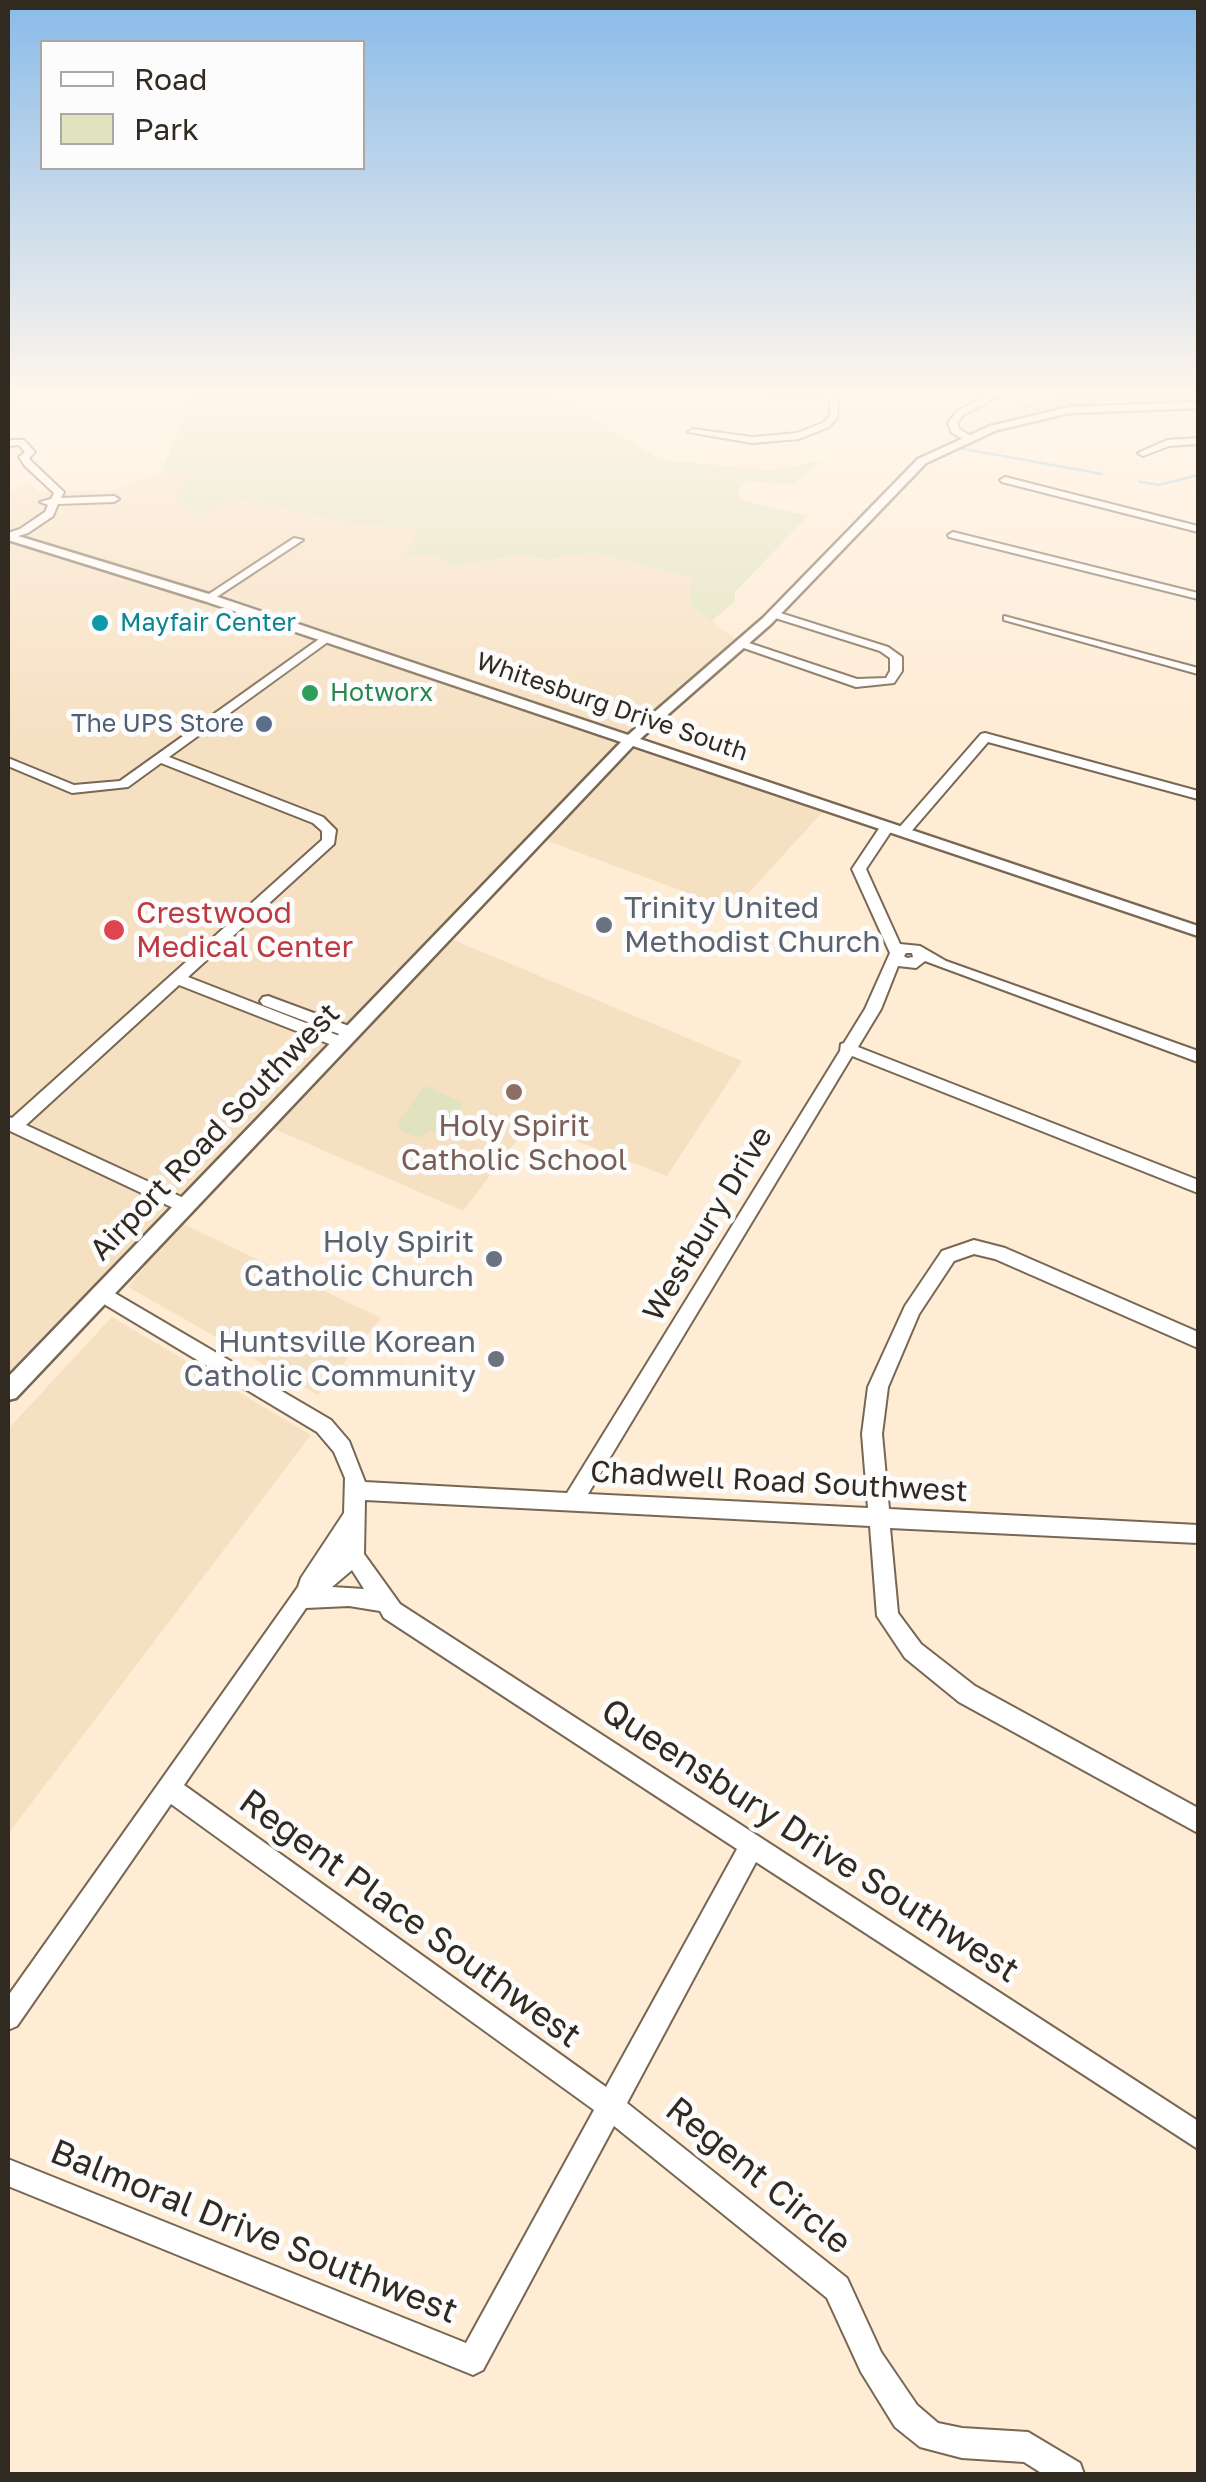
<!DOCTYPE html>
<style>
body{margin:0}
#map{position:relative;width:1206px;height:2482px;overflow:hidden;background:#feecd5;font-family:"Golos Text",sans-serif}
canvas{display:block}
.frame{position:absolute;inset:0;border:10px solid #312a21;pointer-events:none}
.legend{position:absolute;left:40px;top:40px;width:325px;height:130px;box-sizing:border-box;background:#fcfcfc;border:2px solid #aba8a4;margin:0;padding:12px 18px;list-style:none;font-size:30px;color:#312a21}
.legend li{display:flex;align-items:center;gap:20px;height:50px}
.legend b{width:50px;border:2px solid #aba8a4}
</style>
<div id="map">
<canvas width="1206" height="2482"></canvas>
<div class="frame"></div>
<ul class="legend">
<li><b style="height:12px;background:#fff"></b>Road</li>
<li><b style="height:28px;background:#e0e3bd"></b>Park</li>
</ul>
</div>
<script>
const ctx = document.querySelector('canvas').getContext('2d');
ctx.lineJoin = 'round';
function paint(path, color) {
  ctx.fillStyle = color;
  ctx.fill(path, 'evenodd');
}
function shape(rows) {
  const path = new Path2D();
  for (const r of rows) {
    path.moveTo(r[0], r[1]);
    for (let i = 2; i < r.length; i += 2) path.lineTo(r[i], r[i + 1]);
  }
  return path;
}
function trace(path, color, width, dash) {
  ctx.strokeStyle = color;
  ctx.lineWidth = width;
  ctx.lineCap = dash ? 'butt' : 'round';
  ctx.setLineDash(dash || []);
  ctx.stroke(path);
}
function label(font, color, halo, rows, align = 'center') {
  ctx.font = font + ' "Golos Text",sans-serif';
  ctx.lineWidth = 10;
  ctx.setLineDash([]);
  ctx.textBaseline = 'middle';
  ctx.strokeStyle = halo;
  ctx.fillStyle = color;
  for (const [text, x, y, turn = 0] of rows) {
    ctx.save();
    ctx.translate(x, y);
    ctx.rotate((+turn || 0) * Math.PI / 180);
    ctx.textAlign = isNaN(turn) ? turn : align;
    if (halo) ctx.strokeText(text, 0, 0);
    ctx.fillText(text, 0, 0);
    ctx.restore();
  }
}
const built = shape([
 [162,472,190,475,175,496,234,498,356,524,419,528,452,567,512,556,549,559,596,553,691,578,690,604,742,644,632,736,830,804,733,910,545,840,449,938,742,1061,667,1176,530,1123,463,1211,272,1128,417,972,226,1162,8,1392,8,491,29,483,39,492,114,490],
 [181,1223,381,1318,318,1395,128,1287],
 [112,1317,311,1435,8,1834,8,1429]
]);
const green = shape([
 [133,392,550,392,661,460,773,470,820,461,793,485,746,481,737,491,741,500,808,516,735,592,735,601,712,621,689,604,691,578,596,553,549,559,512,556,452,567,439,555,405,555,418,528,356,524,234,498,199,518,175,496,189,475,162,472,190,399],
 [1063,392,1198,392,1198,400,1094,402,1010,416,1003,412],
 [425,1086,464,1103,452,1118,457,1121,448,1133,429,1131,419,1138,400,1130,397,1123]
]);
const stream = shape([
 [959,448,1102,474],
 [1140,482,1159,485,1198,475]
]);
const minor = shape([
 [766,392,853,392,832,395,838,402,837,418,829,427,799,439,752,443,688,432,693,429,752,437,797,433,823,423,830,416,830,402,823,395,770,395,766,392],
 [995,392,1006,392,963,415,957,423,959,429,971,436,971,440,965,440,952,433,948,423,957,411,995,392],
 [1198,438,1198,444,1169,446,1143,456,1138,453,1167,440,1198,438],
 [8,440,24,440,35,452,29,458,32,462,64,492,61,498,114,496,119,499,114,502,58,504,53,516,28,533,8,539,8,533,20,529,45,512,48,505,40,502,51,499,54,493,25,466,19,457,25,452,19,445,8,446,8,440],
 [1005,477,1198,526,1198,532,1002,482,1000,480,1005,477],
 [953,532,1198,593,1198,599,949,537,948,535,953,532],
 [294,538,303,540,212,600,203,598,294,538],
 [769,612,777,612,888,647,902,657,902,671,894,683,856,687,738,646,738,642,746,642,857,679,886,678,890,671,890,658,880,651,769,616,769,612],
 [1004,616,1198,668,1198,674,1004,620,1004,616],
 [322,637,332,639,169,757,323,817,336,830,334,844,188,977,347,1039,350,1043,347,1047,337,1047,179,985,26,1125,190,1201,193,1206,190,1211,184,1213,8,1130,8,1117,12,1118,322,840,322,831,313,823,161,763,128,787,72,793,8,766,8,758,74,785,120,781,322,637],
 [985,733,1198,791,1198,799,988,742,908,835,898,835,898,829,981,734,985,733],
 [887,823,894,827,866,869,900,944,920,946,946,961,1198,1051,1198,1062,925,961,916,968,898,966,881,1009,858,1047,1198,1180,1198,1193,852,1056,588,1494,868,1508,862,1434,868,1387,905,1306,942,1251,974,1240,1005,1248,1198,1332,1198,1348,995,1259,974,1254,954,1261,919,1314,888,1387,882,1434,889,1509,1198,1525,1198,1543,890,1528,898,1613,921,1644,975,1686,1198,1808,1198,1833,959,1702,905,1658,877,1616,870,1526,365,1500,364,1554,400,1604,1198,2121,1198,2149,756,1862,627,2103,847,2278,881,2352,917,2405,938,2423,962,2428,1028,2432,1080,2463,1084,2474,1043,2474,1024,2462,962,2458,920,2447,895,2427,861,2372,827,2298,614,2126,483,2370,473,2375,8,2186,8,2159,466,2343,594,2110,171,1804,17,2026,8,2030,8,1996,298,1587,301,1578,344,1513,345,1478,334,1452,317,1432,94,1298,91,1293,94,1288,100,1286,106,1288,331,1420,349,1441,365,1482,567,1493,840,1051,841,1044,844,1043,865,1009,890,953,852,869,882,824,887,823],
 [906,953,912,953,913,957,907,958,904,956,906,953],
 [352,1570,364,1589,332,1587,352,1570],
 [349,1606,380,1611,384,1618,737,1849,606,2087,184,1785,306,1608,349,1606],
 [268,996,357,1029,360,1033,357,1037,347,1037,263,1005,260,1001,263,997,268,996]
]);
const major = shape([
 [1198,402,1198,408,1070,413,997,430,926,463,771,624,640,739,1198,926,1198,936,633,746,16,1398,8,1400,8,1377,621,742,204,601,8,540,8,533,212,595,628,735,763,618,918,459,990,426,1070,407,1198,402]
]);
const markers = [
 [100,623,10,"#0f9aa8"],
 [310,693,10,"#2e9e5b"],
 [264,724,10,"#5c6f8a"],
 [604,925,10,"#6b7280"],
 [114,930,12,"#e0444e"],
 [514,1092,10,"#8d6e63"],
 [494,1259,10,"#6b7280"],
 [496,1359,10,"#6b7280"]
];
const farCulturenames = [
 ["Mayfair Center",120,623]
];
const farLeisurenames = [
 ["Hotworx",330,693]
];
const farStreetnames = [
 ["Whitesburg Drive South",612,707,19]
];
const farServicenames = [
 ["The UPS Store",244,724]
];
const worshipNames = [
 ["Trinity United",624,908,"left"],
 ["Methodist Church",624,942,"left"],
 ["Holy Spirit",474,1242],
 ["Catholic Church",474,1276],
 ["Huntsville Korean",476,1342],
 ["Catholic Community",476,1376]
];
const healthNames = [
 ["Crestwood",136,913],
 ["Medical Center",136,947]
];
const educationNames = [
 ["Holy Spirit",514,1126],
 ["Catholic School",514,1160]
];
const streetNames = [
 ["Airport Road Southwest",215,1132,-46],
 ["Westbury Drive",708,1224,-59],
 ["Chadwell Road Southwest",779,1482,3]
];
const nearStreetnames = [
 ["Queensbury Drive Southwest",810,1841,33],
 ["Regent Place Southwest",410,1919,36],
 ["Regent Circle",758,2176,39],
 ["Balmoral Drive Southwest",254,2232,22]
];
paint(built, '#f6e0c2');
paint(green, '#e0e3bd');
trace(stream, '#9bc5ea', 2.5);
trace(minor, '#776753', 4);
trace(major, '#776753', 5);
paint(minor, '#fff');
paint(major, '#fff');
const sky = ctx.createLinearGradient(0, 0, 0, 740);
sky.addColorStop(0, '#89bbe9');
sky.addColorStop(0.53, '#fff6ec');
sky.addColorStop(1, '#fff6ec00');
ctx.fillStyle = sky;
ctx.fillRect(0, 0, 1206, 740);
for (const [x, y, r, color] of markers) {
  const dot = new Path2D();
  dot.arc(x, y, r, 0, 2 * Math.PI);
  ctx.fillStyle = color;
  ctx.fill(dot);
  trace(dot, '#fcfcfc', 4);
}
label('25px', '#0d838f', '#fcfcfc', farCulturenames, 'left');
label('25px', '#27864d', '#fcfcfc', farLeisurenames, 'left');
label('25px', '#312a21', '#fcfcfc', farStreetnames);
label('25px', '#4e5e75', '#fcfcfc', farServicenames, 'right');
label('30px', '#5b616d', '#fcfcfc', worshipNames, 'right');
label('30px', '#be3a42', '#fcfcfc', healthNames, 'left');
label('30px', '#785e54', '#fcfcfc', educationNames);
label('30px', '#312a21', '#fcfcfc', streetNames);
label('35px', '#312a21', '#fcfcfc', nearStreetnames);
</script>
